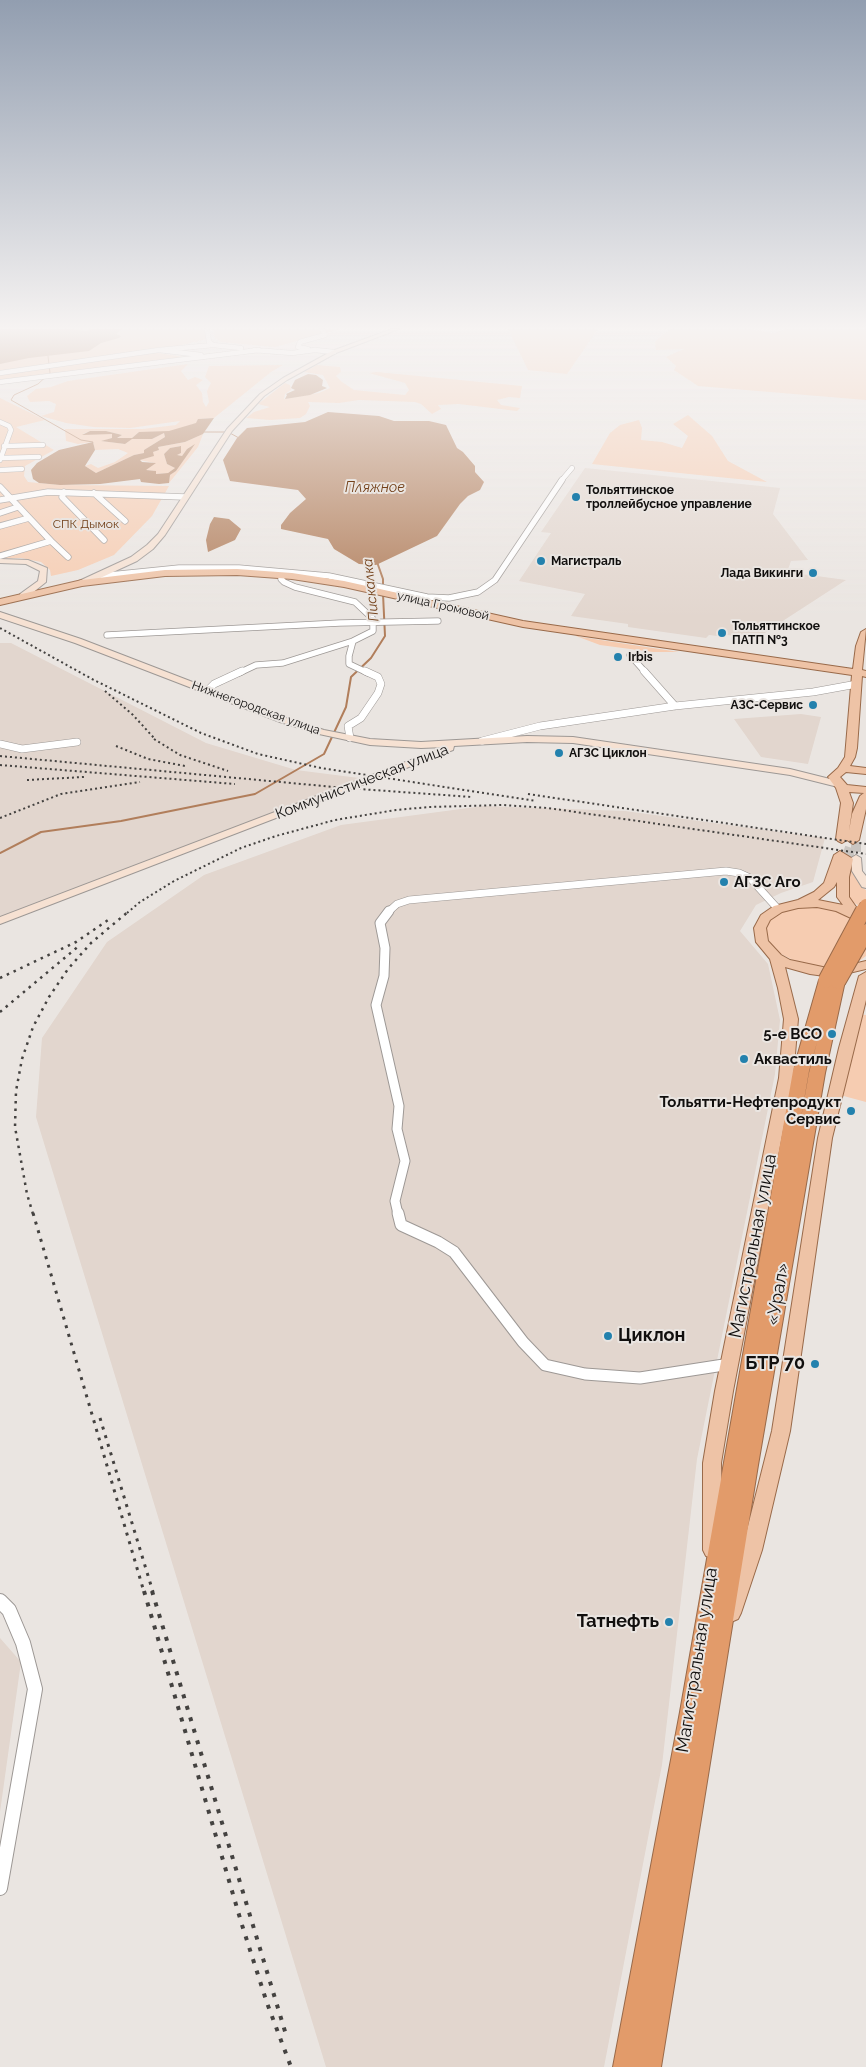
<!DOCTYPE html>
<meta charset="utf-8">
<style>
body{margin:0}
canvas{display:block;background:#eae5e1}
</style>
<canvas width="866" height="2067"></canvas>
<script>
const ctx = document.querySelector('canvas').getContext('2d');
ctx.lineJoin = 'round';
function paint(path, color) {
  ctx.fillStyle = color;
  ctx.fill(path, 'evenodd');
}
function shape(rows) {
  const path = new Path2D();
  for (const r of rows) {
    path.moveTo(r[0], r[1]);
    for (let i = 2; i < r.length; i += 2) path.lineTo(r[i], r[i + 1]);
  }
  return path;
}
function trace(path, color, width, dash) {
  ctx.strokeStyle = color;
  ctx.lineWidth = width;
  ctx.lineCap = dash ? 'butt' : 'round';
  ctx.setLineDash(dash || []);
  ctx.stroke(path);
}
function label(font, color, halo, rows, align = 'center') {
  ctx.font = font + ' Raleway,sans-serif';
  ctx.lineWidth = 4;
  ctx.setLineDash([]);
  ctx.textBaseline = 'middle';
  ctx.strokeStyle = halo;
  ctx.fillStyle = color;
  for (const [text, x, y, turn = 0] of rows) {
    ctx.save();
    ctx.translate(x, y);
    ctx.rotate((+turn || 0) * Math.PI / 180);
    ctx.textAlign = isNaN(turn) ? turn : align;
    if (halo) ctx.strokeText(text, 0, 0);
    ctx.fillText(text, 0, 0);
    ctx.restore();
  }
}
const built = shape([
 [585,468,780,488,773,514,808,560,791,561,787,572,846,580,775,626,770,627,771,629,757,638,727,635,726,637,709,635,706,638,628,627,628,624,571,616,585,594,519,581,551,533,541,532],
 [0,643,11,643,206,743,296,770,367,779,0,919],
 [801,714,821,717,808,764,761,757,734,719],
 [483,806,625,811,825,838,813,882,781,893,756,905,740,931,768,964,780,1020,775,1074,697,1459,662,1765,604,2067,326,2067,36,1117,42,1038,107,942,204,875,341,825],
 [0,1638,21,1662,0,1812]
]);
const green = shape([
 [0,329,206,329,207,339,152,352,190,358,78,374,51,373,0,381],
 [213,329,341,329,275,347,221,342,215,338],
 [508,329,598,329,567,374,528,370],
 [672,329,749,329,774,333,788,329,866,329,866,400,698,386,674,370,676,366,666,357,684,349,656,350,655,342,663,334],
 [188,364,181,371,188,380,195,377,203,380,196,385,202,393,203,402,206,407,209,402,207,391,211,383,205,377,209,366,283,365,271,372,214,418,198,419,197,423,169,432,139,432,132,438,116,439,122,435,106,431,90,431,83,434,112,434,112,438,102,441,125,444,131,439,152,439,164,433,165,437,144,450,145,453,134,455,96,473,85,466,91,464,98,468,115,462,128,453,118,449,95,450,93,442,78,444,66,441,65,429,143,429,176,425,180,421,130,428,94,427,66,423,41,416,54,412,56,404,49,401,30,402,27,396,36,389,51,387,68,381],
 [317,365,340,367,341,372,336,376,342,382,354,390,405,395,409,390,405,383,369,373,377,372,522,386,520,398,509,397,497,400,501,405,520,408,517,411,459,404,438,405,441,409,432,414,421,404,415,402,359,400,339,403,308,402,310,406,306,414,300,418,270,420,246,418,254,412,270,407,258,404,285,383,290,385,291,390,285,394,284,399,319,393,330,388,323,375,304,372],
 [0,398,45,420,16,427,54,450,25,466,24,476,28,482,60,485,169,486,152,516,114,555,78,570,51,576,50,570,41,562,21,558,0,559],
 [688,415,712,436,728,461,767,482,592,464,610,433,620,425,639,420,642,428,641,440,662,442,682,448,688,436,673,424],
 [203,434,198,447,169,483,170,475,176,471,193,445,187,449,182,456,176,455,181,453,180,446,170,448,164,454,167,464,175,468,168,473,155,474,156,471,145,470,155,463,139,460,153,456,153,452,159,450,158,447,185,442],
 [576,635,581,637,679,652,653,652,600,645,576,636],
 [851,868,862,887,866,890,866,910,851,901,846,890],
 [819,907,839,911,856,919,866,928,866,956,858,962,841,967,820,968,799,963,781,954,770,943,766,931,770,920,782,912,799,908],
 [858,1014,866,1015,866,1102,840,1095]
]);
const water = shape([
 [0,329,68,329,86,331,92,329,122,329,116,334,121,336,119,338,101,343,89,351,29,358,0,364],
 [308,374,316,375,323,380,322,386,327,388,310,395,285,399,287,395,286,394,295,390,291,388,295,380],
 [328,412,379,416,394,421,429,421,446,425,457,448,463,452,475,466,475,472,484,482,480,490,468,496,460,504,437,536,376,565,359,564,334,549,328,539,281,529,281,525,290,513,306,499,298,490,230,481,223,460,237,438,247,428,305,422],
 [214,418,203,434,185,442,158,447,159,450,153,452,154,456,140,460,142,462,156,463,146,470,156,471,156,474,168,473,175,468,167,464,164,454,170,448,181,446,181,453,177,455,182,456,187,449,195,444,176,471,170,475,169,483,159,484,141,482,140,479,100,484,60,485,39,483,33,479,31,470,37,463,59,450,93,442,95,450,85,466,96,473,134,455,144,453,144,450,165,437,164,433,152,439,132,439,125,444,101,441,112,438,112,434,82,435,90,431,106,431,122,435,117,438,132,438,139,432,169,431,196,423,198,419],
 [214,517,229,519,241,529,235,540,208,552,206,540,210,524]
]);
const streamFar1 = shape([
 [48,356,50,373,38,384,14,395,11,400,81,440,93,442,92,444],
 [204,432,228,432,239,438]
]);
const stream = shape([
 [377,562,383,579,383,588],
 [0,853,41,832,121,821,255,794,324,754,346,707,351,677,371,658,385,636,383,594]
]);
const secondaryTunnel = shape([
 [856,842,856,858]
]);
const primaryTunnel = shape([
 [847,858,853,840]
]);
const streetFar5 = shape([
 [207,329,209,342,213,345,241,348],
 [308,349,298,347,300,342,325,335,322,329],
 [254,350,292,353,315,350,334,352],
 [201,355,159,350,213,345],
 [0,373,159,350],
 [0,382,259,350],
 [0,422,9,426,11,430,0,460],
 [4,446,43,445],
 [0,458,39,457],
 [0,470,22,469],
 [561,481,572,468]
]);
const streetFar4 = shape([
 [0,487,51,541,0,556],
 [64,492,62,497,104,540],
 [94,493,125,521],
 [0,500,48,492,185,497],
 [0,513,18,507],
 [0,526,29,518],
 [51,541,68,557],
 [282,575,281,579,284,582,295,587,355,602,373,619,373,631,353,641,349,656,349,664,368,673],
 [100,576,179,568,239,568,329,576,427,597,449,598,478,592,495,580,562,480],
 [107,635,340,623,438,621],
 [630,655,646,673],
 [239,673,256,665,283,663,353,641]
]);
const streetFar3 = shape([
 [644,671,675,706],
 [207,691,214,684,242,671],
 [350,738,348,726,361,718,378,693,381,684,378,677,365,671],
 [482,741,540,726,675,706,813,692,857,684],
 [0,744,22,749,77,742],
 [387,913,397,904,409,900,726,871,739,873,750,878,778,909]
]);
const streetFar2 = shape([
 [389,911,380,923,385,948,384,976,376,1005,399,1106,397,1129,405,1161,395,1201,398,1214]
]);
const streetFar1 = shape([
 [398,1213,401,1225,438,1242,454,1252,523,1342,545,1365,585,1374,640,1378,730,1364]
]);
const street = shape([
 [0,1601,9,1610,23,1643,35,1689,0,1888]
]);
const secondary = shape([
 [392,329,399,329,336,353,287,380,264,396,232,431,165,535,153,549,137,561,85,585,79,585,79,581,131,557,147,545,158,534,227,429,260,394,283,378,332,351,392,329],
 [0,559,28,560,47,568,46,582,26,598,20,598,20,594,38,581,40,571,26,564,0,563,0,559],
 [0,612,81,639,286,718,324,730,370,739,421,742,527,736,573,737,790,769,842,782,843,784,838,787,790,775,573,743,527,742,454,746,453,750,0,924,0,917,445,747,421,748,370,745,319,734,280,722,75,643,0,618,0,612],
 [856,855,861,858,862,871,866,876,866,888,862,887,852,871,851,858,856,855]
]);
const primary = shape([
 [237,569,292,573,344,581,523,621,853,669,856,646,861,632,866,629,862,670,866,671,866,677,862,676,857,748,855,757,850,766,866,768,866,774,846,772,840,777,847,785,866,787,866,809,859,840,853,844,847,840,842,843,838,841,836,839,841,803,836,788,828,777,838,768,845,757,852,675,523,627,344,587,292,579,237,575,165,576,82,586,0,605,0,599,82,580,165,570,237,569],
 [849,792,864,793,860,796,852,814,849,831,853,803,849,792],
 [840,851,853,859,849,877,849,897,861,914,866,916,866,925,836,911,817,907,798,908,782,912,770,920,766,928,768,941,781,955,790,960,832,969,866,961,866,969,832,977,810,974,785,967,798,1019,793,1078,733,1391,721,1463,723,1550,720,1556,713,1558,706,1556,703,1550,703,1463,715,1391,779,1078,784,1019,778,988,770,959,756,942,754,928,761,915,774,906,798,900,814,892,824,883,834,855,840,851],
 [837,882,837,897,843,905,818,900,834,887,837,882],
 [866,972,866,1000,832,1138,790,1431,762,1550,741,1613,738,1619,731,1622,724,1619,721,1613,742,1550,772,1431,818,1138,839,1048,859,976,866,972]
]);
const highway = shape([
 [826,976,832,979,838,977,843,978,845,981,825,1073,758,1465,661,2067,613,2067,680,1712,793,1071,819,980,821,977,826,976],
 [817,1042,809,1073,799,1129,809,1071,817,1042]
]);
const railFar3 = shape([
 [0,628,92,679,201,733,258,754,321,768,536,801],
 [105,691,133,715,154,738],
 [154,739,180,755,228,771],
 [116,746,148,759,185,766],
 [0,756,345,788,472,797],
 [0,765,235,784],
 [27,780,84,777],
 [528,794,866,844],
 [0,818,61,794,140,782],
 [127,913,140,902,174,881,241,848,276,836,335,820,396,810,429,807,503,805,548,808,866,854]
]);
const railFar2 = shape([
 [0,978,76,942,108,920],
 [0,1012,80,945],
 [33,1214,27,1194,15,1127,16,1091,22,1059,33,1027,49,997,68,969,91,943,129,911]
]);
const railFar1 = shape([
 [33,1213,144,1592],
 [100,1418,153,1592]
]);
const rail = shape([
 [144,1591,242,1925,267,2003,291,2067],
 [152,1591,287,2038]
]);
const highwayBridgeFar1 = shape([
 [862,913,866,905]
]);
const highwayBridge = shape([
 [826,980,863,911],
 [838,981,866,932]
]);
const markers = [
 [576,497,5,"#2381ad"],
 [541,561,5,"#2381ad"],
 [813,573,5,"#2381ad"],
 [722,633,5,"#2381ad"],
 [618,657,5,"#2381ad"],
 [813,705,5,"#2381ad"],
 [559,753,5,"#2381ad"],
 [724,882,5,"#2381ad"],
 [832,1034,5,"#2381ad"],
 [744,1059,5,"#2381ad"],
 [851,1111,5,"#2381ad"],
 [608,1336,5,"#2381ad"],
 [815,1364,5,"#2381ad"],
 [669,1622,5,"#2381ad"]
];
const farPoinames = [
 ["Тольяттинское",586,490],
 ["троллейбусное управление",586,504],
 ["Магистраль",551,561],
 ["Лада Викинги",803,573,"right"],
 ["Тольяттинское",732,626],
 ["ПАТП №3",732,640],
 ["Irbis",628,657],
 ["АЗС-Сервис",803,705,"right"],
 ["АГЗС Циклон",569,753]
];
const farParknames = [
 ["СПК Дымок",86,524]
];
const farStreetnames = [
 ["улица Громовой",443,606,13],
 ["Нижнегородская улица",256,708,20]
];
const farWaternames = [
 ["Пляжное",375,488],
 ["Пискалка",371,590,-96]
];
const streetNames = [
 ["Коммунистическая улица",362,782,-21]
];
const poiNames = [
 ["АГЗС Аго",734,882],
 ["5-е ВСО",822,1034,"right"],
 ["Аквастиль",754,1059],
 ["Тольятти-Нефтепродукт",841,1102,"right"],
 ["Сервис",841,1119,"right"]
];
const nearStreetnames = [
 ["Магистральная улица",753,1246,-79],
 ["«Урал»",778,1294,-80],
 ["Магистральная улица",697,1660,-81]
];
const nearPoinames = [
 ["Циклон",618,1336,"left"],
 ["БТР 70",805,1364],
 ["Татнефть",659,1622]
];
paint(built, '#e2d6ce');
paint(green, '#f6ccb1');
paint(water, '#b17e5b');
trace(streamFar1, '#b17e5b', 1);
trace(stream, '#b17e5b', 2);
trace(secondaryTunnel, '#c9c5c1', 10, [10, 5]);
trace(primaryTunnel, '#c9c5c1', 11, [11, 5.5]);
trace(streetFar5, '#9d9895', 5.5);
trace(streetFar4, '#9d9895', 7);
trace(streetFar3, '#9d9895', 8);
trace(streetFar2, '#9d9895', 11);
trace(streetFar1, '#9d9895', 13);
trace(street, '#9d9895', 16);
trace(secondary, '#9d9895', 2);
trace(primary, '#996a4a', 2);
trace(highway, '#996a4a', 2);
trace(streetFar5, '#fff', 4.5);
trace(streetFar4, '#fff', 5.5);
trace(streetFar3, '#fff', 7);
trace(streetFar2, '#fff', 9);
trace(streetFar1, '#fff', 11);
trace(street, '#fff', 14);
paint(secondary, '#f6e1d2');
paint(primary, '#eec3a6');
paint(highway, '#e29b6a');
trace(railFar3, '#444240', 2, [2, 3]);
trace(railFar2, '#444240', 2.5, [2.5, 5]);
trace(railFar1, '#444240', 3, [3, 6]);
trace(rail, '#444240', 4, [4, 8]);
trace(highwayBridgeFar1, '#996a4a', 13, []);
trace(highwayBridge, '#996a4a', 17, []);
trace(highwayBridgeFar1, '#e29b6a', 12);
trace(highwayBridge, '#e29b6a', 15);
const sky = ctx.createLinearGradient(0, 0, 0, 618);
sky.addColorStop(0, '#929eb0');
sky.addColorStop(0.53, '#f6f3f2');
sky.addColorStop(1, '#f6f3f200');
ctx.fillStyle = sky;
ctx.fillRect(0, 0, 866, 618);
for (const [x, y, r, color] of markers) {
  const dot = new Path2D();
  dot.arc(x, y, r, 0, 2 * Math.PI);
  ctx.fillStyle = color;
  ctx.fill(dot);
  trace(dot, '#eae5e1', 2);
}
label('bold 12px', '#110f0e', '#eae5e1', farPoinames, 'left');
label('12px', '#6f3d15', '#eae5e1', farParknames);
label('12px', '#110f0e', '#eae5e1', farStreetnames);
label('italic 14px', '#734019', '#eae5e1', farWaternames);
label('15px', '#110f0e', '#eae5e1', streetNames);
label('bold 15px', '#110f0e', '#eae5e1', poiNames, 'left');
label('18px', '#110f0e', '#eae5e1', nearStreetnames);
label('bold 18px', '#110f0e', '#eae5e1', nearPoinames, 'right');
</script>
